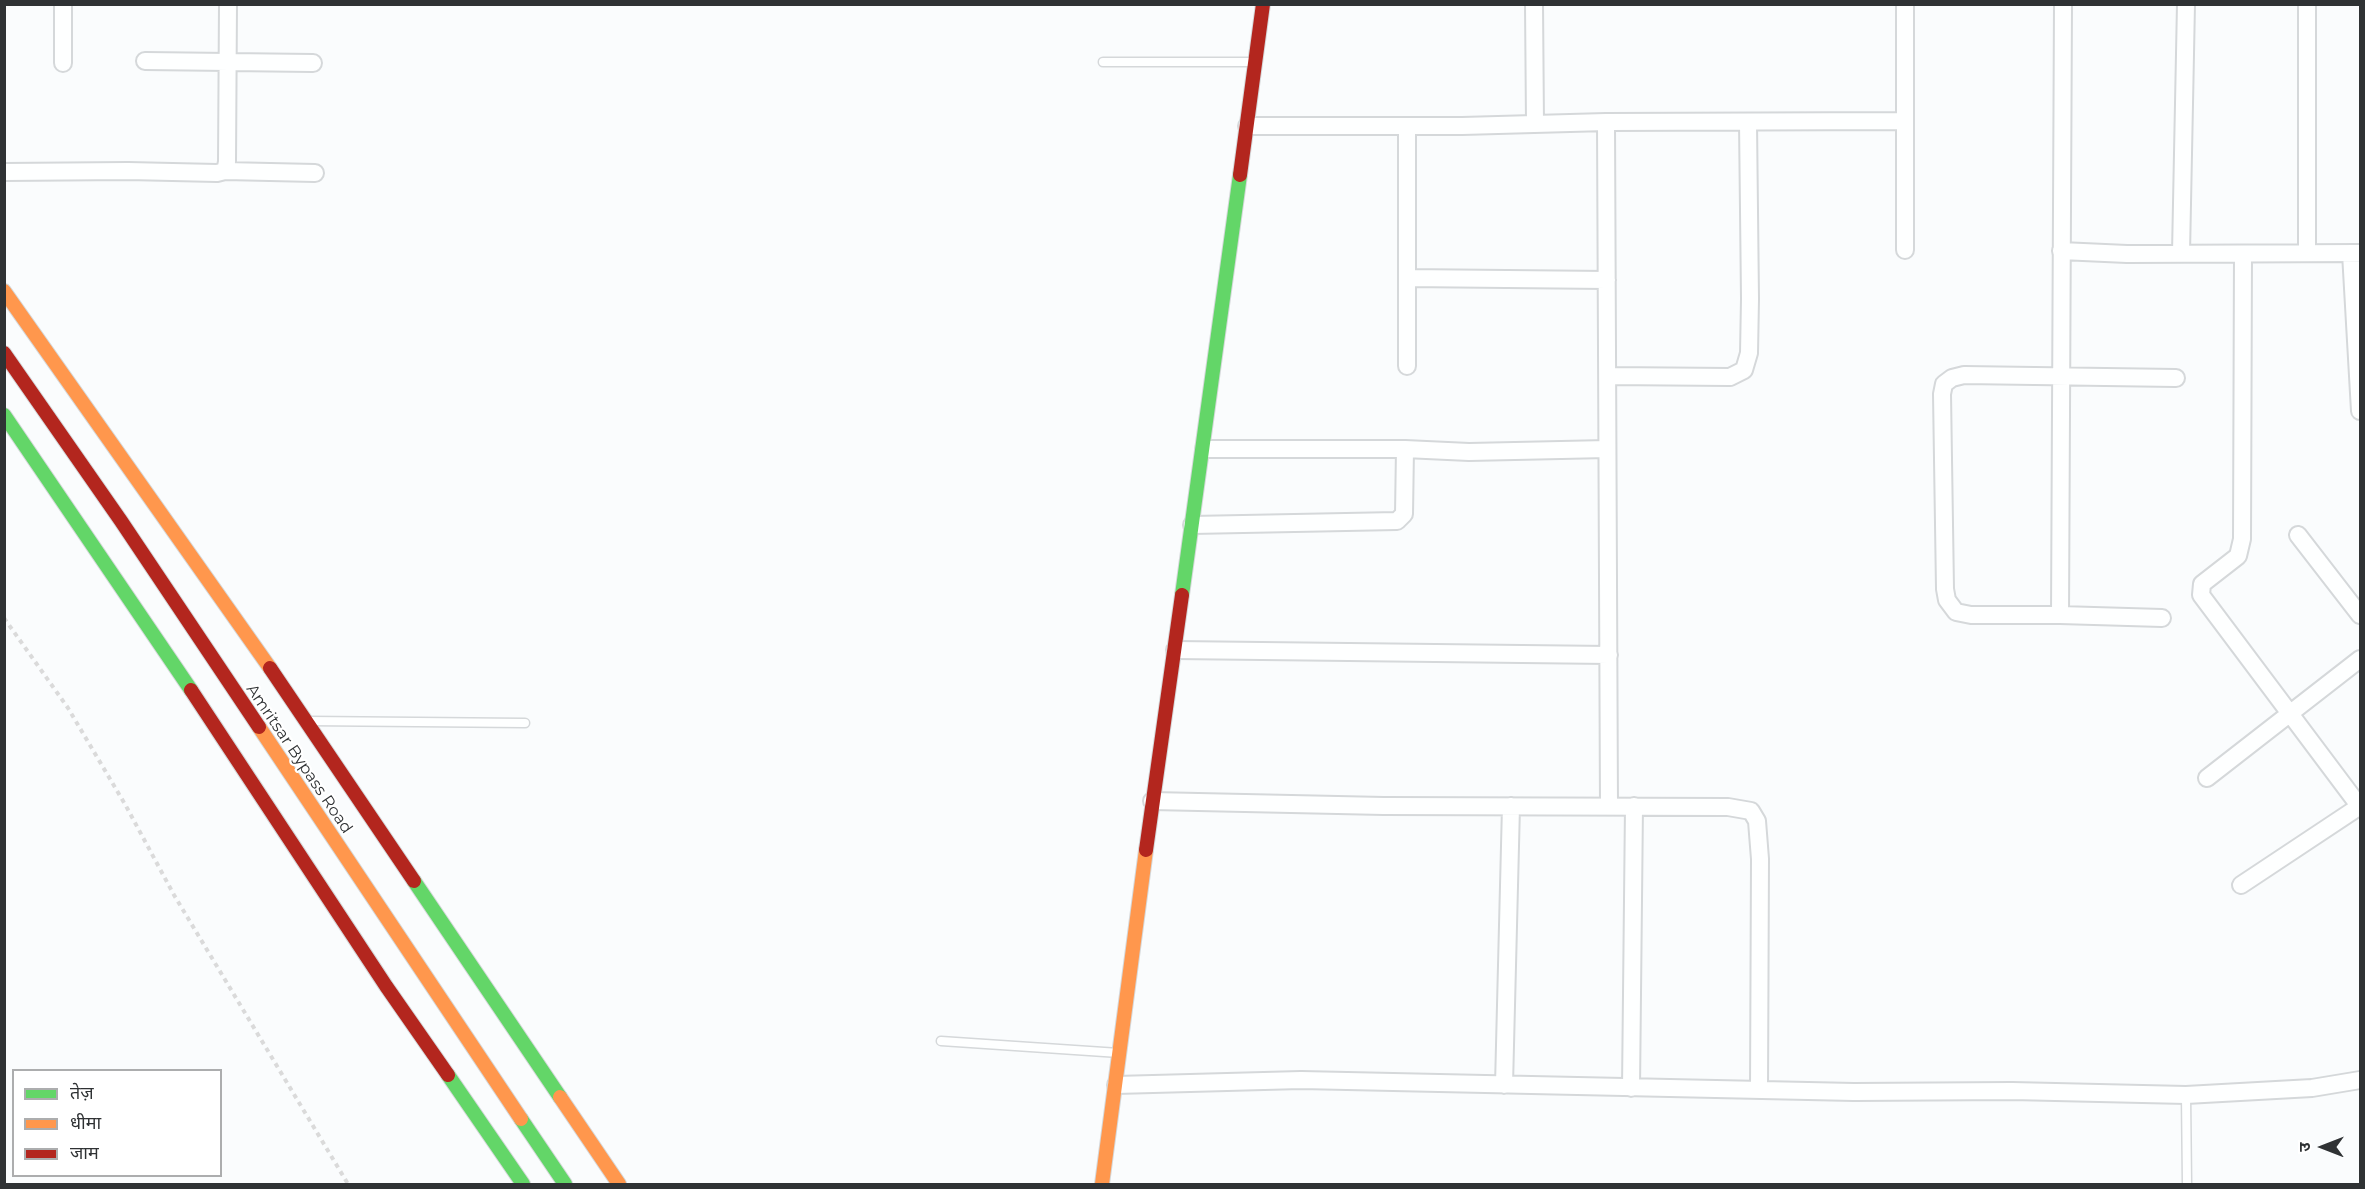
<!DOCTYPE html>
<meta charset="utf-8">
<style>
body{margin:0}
#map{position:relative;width:2365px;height:1189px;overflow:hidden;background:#fafcfd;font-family:Montserrat,"Noto Sans Devanagari",sans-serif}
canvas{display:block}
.frame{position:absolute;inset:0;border:6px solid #2f3234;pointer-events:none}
.legend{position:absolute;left:12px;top:1069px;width:210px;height:108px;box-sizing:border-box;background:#fff;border:2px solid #acadae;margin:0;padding:8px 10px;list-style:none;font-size:18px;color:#2f3234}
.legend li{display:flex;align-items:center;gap:12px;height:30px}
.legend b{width:30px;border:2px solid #acadae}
.north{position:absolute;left:2293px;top:1117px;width:60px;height:60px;-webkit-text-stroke:4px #fff;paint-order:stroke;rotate:270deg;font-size:16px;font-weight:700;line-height:24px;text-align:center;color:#2f3234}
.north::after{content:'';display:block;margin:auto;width:21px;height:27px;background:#2f3234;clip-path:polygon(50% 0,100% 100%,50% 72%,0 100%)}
</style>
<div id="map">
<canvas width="2365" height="1189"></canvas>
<div class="frame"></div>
<ul class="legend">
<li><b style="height:8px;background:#63d668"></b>तेज़</li>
<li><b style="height:8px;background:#ff974d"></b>धीमा</li>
<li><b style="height:8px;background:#b3261e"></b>जाम</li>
</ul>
<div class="north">उ</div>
</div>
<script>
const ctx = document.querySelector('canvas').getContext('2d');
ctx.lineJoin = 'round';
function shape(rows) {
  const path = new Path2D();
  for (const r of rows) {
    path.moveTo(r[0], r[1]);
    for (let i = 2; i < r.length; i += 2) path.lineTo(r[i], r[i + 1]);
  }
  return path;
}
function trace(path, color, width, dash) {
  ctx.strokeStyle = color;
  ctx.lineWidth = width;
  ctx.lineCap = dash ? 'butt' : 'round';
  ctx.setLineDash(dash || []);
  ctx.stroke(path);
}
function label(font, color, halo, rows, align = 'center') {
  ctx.font = font + ' Montserrat,sans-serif';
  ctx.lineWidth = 4.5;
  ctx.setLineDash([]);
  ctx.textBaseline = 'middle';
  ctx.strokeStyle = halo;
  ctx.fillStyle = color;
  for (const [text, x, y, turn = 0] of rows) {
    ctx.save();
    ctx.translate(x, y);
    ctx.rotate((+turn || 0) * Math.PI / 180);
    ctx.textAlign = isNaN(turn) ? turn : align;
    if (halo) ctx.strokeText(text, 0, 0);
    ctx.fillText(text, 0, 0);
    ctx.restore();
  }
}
const path = shape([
 [4,618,68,708,126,806,174,895,348,1184]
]);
const lane = shape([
 [1103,62,1255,62],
 [308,721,525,723],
 [941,1041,1119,1053],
 [2186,1095,2187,1184]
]);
const street = shape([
 [63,4,63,63],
 [1534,4,1535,124],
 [1905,4,1905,250],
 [145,61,313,63],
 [1247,126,1462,126,1606,122],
 [225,171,315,173],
 [4,172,128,171,217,173,225,171,227,162,228,4],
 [2061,251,2127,254,2360,253],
 [2181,253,2186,4],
 [2307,253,2307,4],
 [2351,253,2360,411],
 [2243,254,2242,539,2238,556,2202,584,2201,595,2360,807],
 [1407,278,1607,280],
 [1407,366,1407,126],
 [1608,376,1730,377,1744,370,1749,353,1750,299,1748,122],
 [1204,449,1405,449,1469,452,1607,449],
 [1192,525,1397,521,1404,514,1405,449],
 [2298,535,2360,615],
 [2060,615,2063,4],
 [2162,618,2060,615,1971,615,1956,612,1947,600,1945,589,1942,394,1944,384,1952,378,1964,375,2176,378],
 [1175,650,1609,655],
 [2207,778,2360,659],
 [1152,801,1384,806,1728,807,1751,811,1757,821,1760,859,1759,1089],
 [1609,806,1606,122,1905,121],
 [2241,885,2360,806],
 [1116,1085,1301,1080,1854,1092,2012,1091,2186,1095,2312,1088,2360,1080],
 [1504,1085,1511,806],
 [1631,1088,1634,806]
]);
const fast = shape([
 [4,415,191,690],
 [1182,595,1240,175],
 [414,881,560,1097],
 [448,1075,523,1184],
 [521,1119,565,1184]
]);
const slow = shape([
 [4,291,270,668],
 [259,727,521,1119],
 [560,1097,619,1184],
 [1102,1184,1146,850]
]);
const jam = shape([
 [1240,175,1263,4],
 [4,353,121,521,259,727],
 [270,668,414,881],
 [191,690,386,986,448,1075],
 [1146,850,1182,595]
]);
const streetNames = [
 ["Amritsar Bypass Road",299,759,56]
];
trace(lane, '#d5d8da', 11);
trace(street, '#d5d8da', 20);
trace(fast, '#d5d8da', 16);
trace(slow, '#d5d8da', 16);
trace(jam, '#d5d8da', 16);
trace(path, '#dadada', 4, [4.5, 4.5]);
trace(lane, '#feffff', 8);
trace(street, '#feffff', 16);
trace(fast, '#63d668', 14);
trace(slow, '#ff974d', 14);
trace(jam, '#b3261e', 14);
label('16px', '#2f3234', '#fff', streetNames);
</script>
